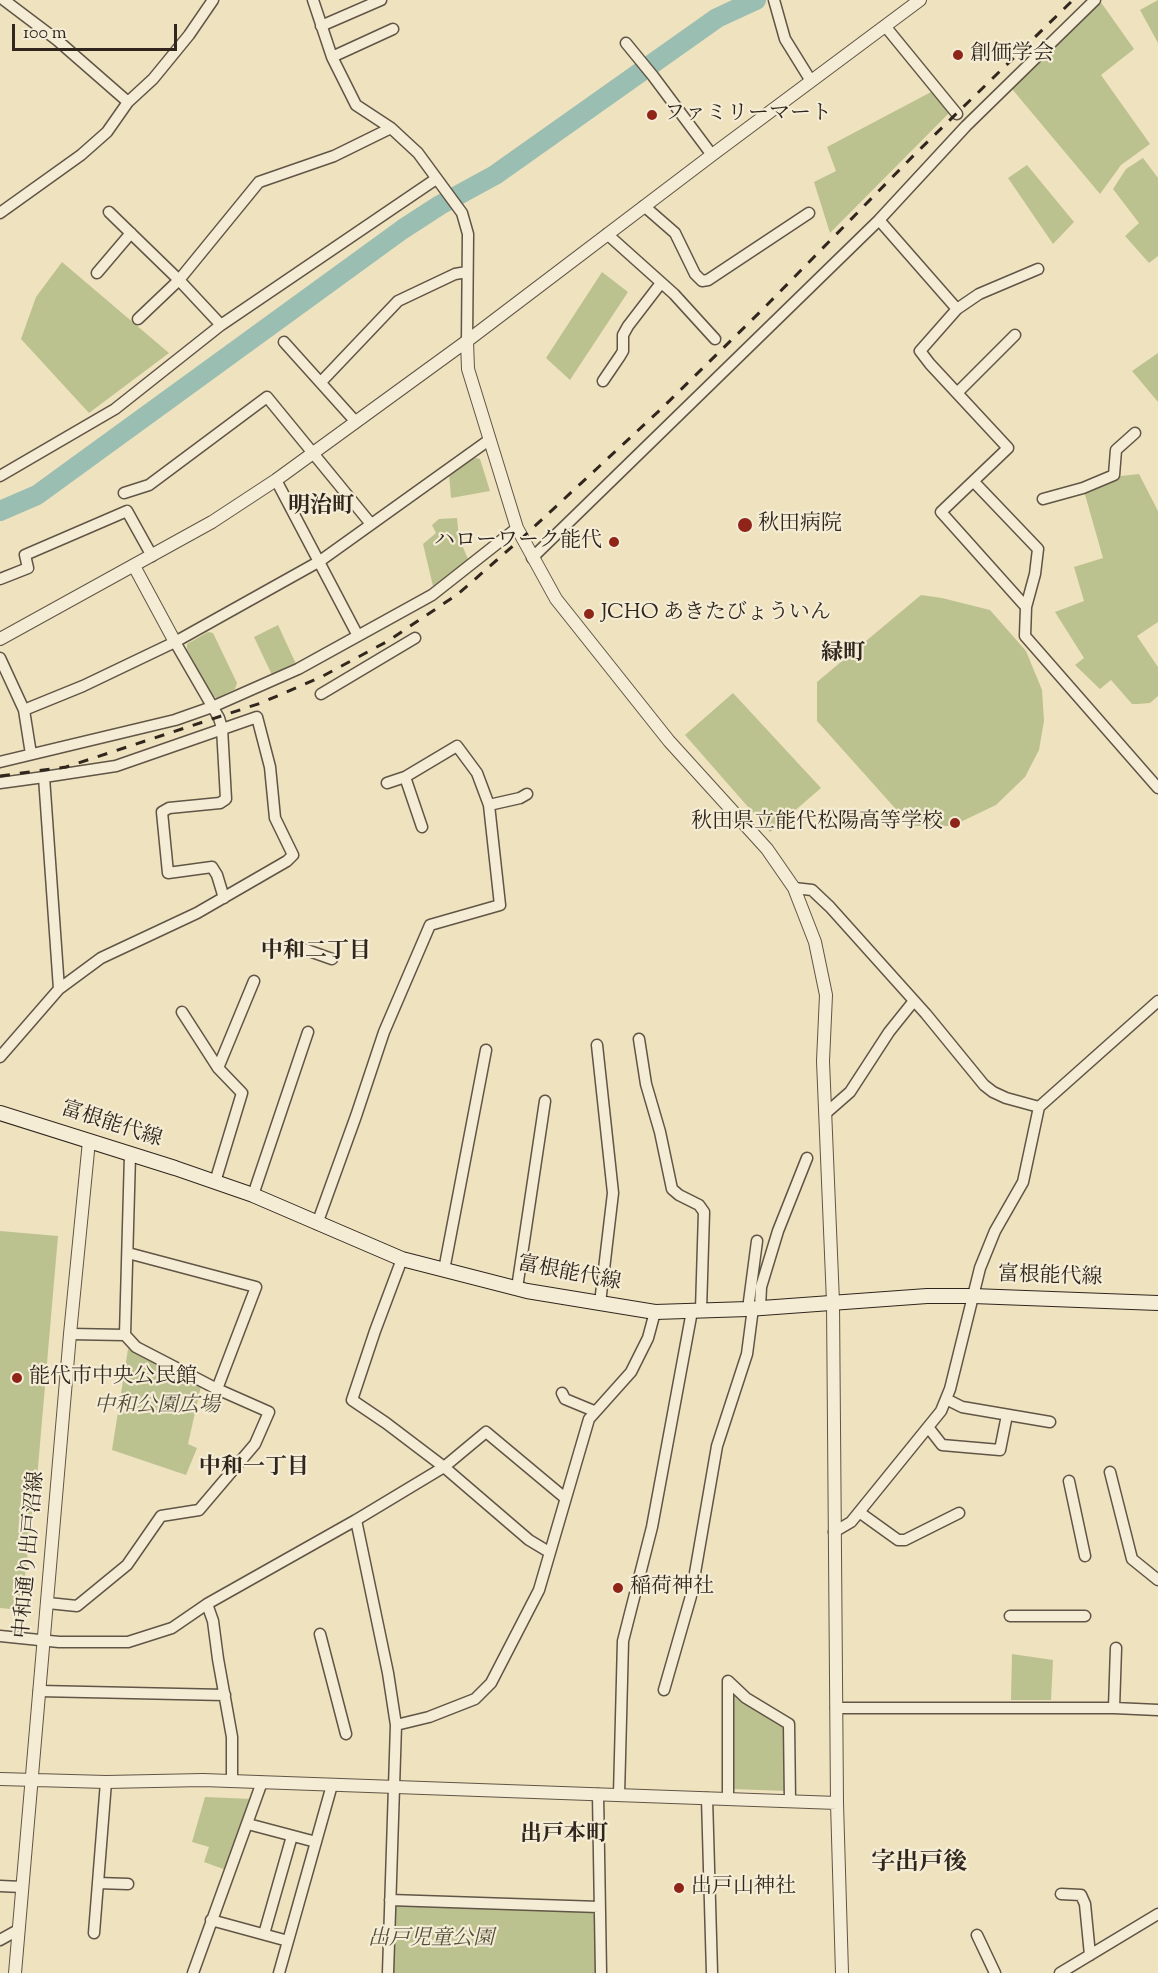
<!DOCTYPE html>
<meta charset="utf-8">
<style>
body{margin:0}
#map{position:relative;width:1158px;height:1973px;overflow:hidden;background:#efe2be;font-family:"Sorts Mill Goudy",serif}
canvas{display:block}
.scale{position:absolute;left:12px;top:24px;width:165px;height:27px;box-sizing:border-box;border:3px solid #30261e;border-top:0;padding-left:8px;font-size:18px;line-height:21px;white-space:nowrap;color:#30261e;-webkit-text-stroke:4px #f5ecd5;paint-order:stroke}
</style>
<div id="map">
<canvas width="1158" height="1973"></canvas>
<div class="scale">100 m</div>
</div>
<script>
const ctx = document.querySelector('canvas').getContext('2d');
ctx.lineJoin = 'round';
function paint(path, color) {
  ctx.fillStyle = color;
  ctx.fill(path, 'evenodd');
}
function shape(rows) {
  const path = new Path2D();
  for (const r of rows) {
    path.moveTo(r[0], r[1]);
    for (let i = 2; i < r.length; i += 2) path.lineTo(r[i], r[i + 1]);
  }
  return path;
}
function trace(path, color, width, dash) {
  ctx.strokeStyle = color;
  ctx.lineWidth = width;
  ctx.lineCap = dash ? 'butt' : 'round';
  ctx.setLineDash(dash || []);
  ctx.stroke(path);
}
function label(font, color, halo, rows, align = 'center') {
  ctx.font = font + ' "Sorts Mill Goudy","Noto Serif JP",serif';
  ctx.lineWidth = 4.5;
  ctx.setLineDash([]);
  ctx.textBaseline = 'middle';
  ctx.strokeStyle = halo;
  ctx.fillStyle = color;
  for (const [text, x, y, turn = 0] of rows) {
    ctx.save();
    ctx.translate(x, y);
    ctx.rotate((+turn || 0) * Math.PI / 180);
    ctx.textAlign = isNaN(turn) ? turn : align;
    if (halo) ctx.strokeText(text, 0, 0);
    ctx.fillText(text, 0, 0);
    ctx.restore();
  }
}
const green = shape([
 [1158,0,1158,43,1140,10],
 [1100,1,1134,49,1101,75,1150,144,1121,165,1100,194,1012,89],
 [933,91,951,111,830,233,814,182,836,171,827,147],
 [1143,158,1158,178,1158,256,1149,263,1125,236,1139,223,1113,189,1126,169],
 [1027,165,1074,222,1053,244,1008,178],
 [62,262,169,353,89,413,21,339,36,297],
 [602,272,628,292,570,380,546,358],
 [1158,353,1158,402,1132,371],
 [473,457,480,459,490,491,451,498,449,474],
 [1139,474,1158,511,1158,622,1137,636,1158,667,1158,696,1150,703,1138,704,1132,704,1111,680,1100,689,1075,665,1084,658,1055,612,1084,601,1074,567,1103,558,1084,491,1121,476],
 [457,518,459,538,468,559,433,586,423,544,436,533,432,525,439,519],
 [921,595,942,598,990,610,1026,651,1042,690,1044,721,1039,750,1025,777,996,805,952,826,911,826,817,721,817,682],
 [278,625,296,664,272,675,254,637],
 [208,632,213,633,237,683,235,689,217,698,210,695,187,649,187,644],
 [733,693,821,788,770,832,685,735],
 [0,1231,58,1236,38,1467,21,1610,0,1608],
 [128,1349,201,1386,188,1444,197,1448,186,1475,112,1450],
 [1012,1654,1053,1660,1051,1700,1011,1700],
 [733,1688,787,1725,786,1791,732,1789],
 [205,1797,252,1799,226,1870,204,1862,209,1847,192,1842],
 [397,1905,592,1912,596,1916,596,1973,392,1973,394,1907]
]);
const river = shape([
 [0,511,37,495,403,229,440,205,495,175,717,18,756,0]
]);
const minor = shape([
 [4,0,57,40,128,102,153,79,189,35,213,0],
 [313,0,332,57,356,105,391,128,418,153,462,213,468,234,467,341],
 [774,0,785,39,811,81],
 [321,26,381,0],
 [885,26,957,114],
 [626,43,653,76,712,155],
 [332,57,393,29],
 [644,206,675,233,695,274,702,281,708,280,809,213],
 [109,212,179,280,221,325],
 [0,213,81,155,107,132,128,102],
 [879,220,957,309],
 [607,234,674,294,715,339],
 [97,273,131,233],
 [138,319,179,280,259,182,334,156,391,128],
 [284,342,355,421],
 [603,381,620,356,623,351,623,335,628,326,661,283],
 [321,382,398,301,455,274,467,272],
 [957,393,1015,335],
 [0,476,115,409,221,325,436,179],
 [276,480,358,636],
 [974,482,1038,549,1035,574,1026,607,1025,636,1158,788],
 [124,493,149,485,267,397,371,524],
 [1043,499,1083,488,1114,475,1116,450,1135,433],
 [532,558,879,220,966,126,1095,0],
 [0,579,28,568,25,555,127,511,152,556],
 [1026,607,941,512,1008,448,930,364,920,351,957,309,979,294,1038,269],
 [175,642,219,718,222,728,226,799,220,803,169,808,162,812,168,873,212,867,217,875,224,898],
 [0,658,24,710,31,754],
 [321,694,415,638],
 [24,710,83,686,175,642,320,561,489,440],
 [0,762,175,720,212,707,298,669,432,595,517,528],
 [405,777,422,827],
 [0,783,44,777],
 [489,805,520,798,527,794],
 [794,888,812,890,830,907,926,1014,984,1085,993,1092,1006,1098,1039,1107],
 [301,948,332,959],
 [182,1012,218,1068,242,1093,215,1182],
 [639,1039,646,1084,660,1132,672,1189,679,1195,699,1205,704,1212,701,1310],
 [597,1045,613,1193,600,1303],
 [0,1057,59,989,101,958,197,913,287,861,293,855,275,818,270,767,257,717,116,766,44,777,59,989],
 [218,1068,254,981],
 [826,1113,850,1092,889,1032,913,1002],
 [253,1195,308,1032],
 [317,1224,356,1116,384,1032,430,925,500,905,489,805,477,773,457,746,405,777,387,783],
 [128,1253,256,1287,217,1389],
 [402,1259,375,1331,352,1400,386,1423,444,1467,529,1540,549,1552],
 [444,1270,486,1050],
 [517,1288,545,1101],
 [760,1308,761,1287,778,1231,807,1158],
 [748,1309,757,1241],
 [70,1334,125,1335],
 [562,1393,565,1399,594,1411],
 [946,1399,962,1407,1050,1422],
 [928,1427,942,1445,1000,1450,1007,1415],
 [1110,1472,1132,1559,1158,1580],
 [1069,1481,1085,1556],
 [859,1512,898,1540,905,1540,959,1513],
 [356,1520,388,1673,396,1725,388,1973],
 [834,1532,851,1522,941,1411,950,1389,980,1268,995,1231,1023,1182,1039,1107,1158,1001],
 [48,1603,77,1606,127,1565,161,1516,199,1510,255,1444,269,1412,217,1389,136,1347,125,1335,130,1155],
 [207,1604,213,1621,218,1659,232,1737,232,1781],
 [1010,1616,1085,1616],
 [320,1634,346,1734],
 [0,1636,59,1642,128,1642,172,1628,207,1604,356,1520,444,1467,486,1432,565,1498],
 [728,1681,746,1698,789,1724,790,1801],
 [728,1682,728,1799],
 [664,1690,691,1596,717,1446,747,1354,753,1308],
 [39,1691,225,1695],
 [836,1708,1114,1708,1158,1710],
 [1114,1708,1116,1648],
 [396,1725,429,1717,475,1699,491,1683,539,1590,589,1419,631,1372,648,1338,655,1312],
 [598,1794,601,1973],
 [619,1795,623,1641,652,1527,692,1311],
 [707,1798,712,1973],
 [248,1824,316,1842],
 [98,1883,128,1884],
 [0,1886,22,1887],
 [1061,1894,1081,1895,1085,1904,1090,1955],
 [390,1900,599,1907],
 [211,1920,288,1941],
 [94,1933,106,1782],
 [264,1934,292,1836],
 [977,1935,995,1973],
 [0,1940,18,1930],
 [193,1973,262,1782],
 [279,1973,332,1785],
 [1060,1973,1158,1914]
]);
const tertiary = shape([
 [467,341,468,369,517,528,556,599,669,741,767,849,794,888,815,942,826,995,823,1061,833,1302,837,1803,842,1973],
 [134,566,175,642],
 [0,639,212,522,276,480,467,341,712,155,920,0],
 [0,1779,106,1782,203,1780,837,1803],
 [15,1973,70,1334,89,1141]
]);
const secondary = shape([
 [0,1113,175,1168,253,1195,402,1259,527,1291,600,1303,655,1312,748,1309,927,1296,973,1296,1158,1303]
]);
const rail = shape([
 [0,776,66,767,261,703,323,676,388,641,458,594,522,538,660,410,762,310,915,154,1073,0]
]);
const markers = [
 [958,55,6,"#8f2418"],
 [652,115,6,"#8f2418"],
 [745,525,8,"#8f2418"],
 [614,542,6,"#8f2418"],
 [589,614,6,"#8f2418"],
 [955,823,6,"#8f2418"],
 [17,1378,6,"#8f2418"],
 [618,1588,6,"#8f2418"],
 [679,1888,6,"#8f2418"]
];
const poiNames = [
 ["創価学会",970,55],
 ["ファミリーマート",664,115],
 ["秋田病院",758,525],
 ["ハローワーク能代",602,542,"right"],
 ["JCHO あきたびょういん",601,614],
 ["秋田県立能代松陽高等学校",943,823,"right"],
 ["能代市中央公民館",29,1378],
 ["稲荷神社",630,1588],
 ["出戸山神社",691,1888]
];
const streetNames = [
 ["富根能代線",111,1126,18],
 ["富根能代線",569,1275,11],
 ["富根能代線",1050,1278,2],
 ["中和通り出戸沼線",31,1555,-85]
];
const parkNames = [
 ["中和公園広場",157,1407],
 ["出戸児童公園",431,1940]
];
const neighbourhoodNames = [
 ["明治町",321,508],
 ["緑町",843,655],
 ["中和二丁目",316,953],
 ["中和一丁目",254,1469],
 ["出戸本町",564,1836]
];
const quarterNames = [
 ["字出戸後",919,1865]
];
paint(green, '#bcc28f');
trace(river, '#9abeb2', 20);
trace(minor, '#605546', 13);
trace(tertiary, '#605546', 14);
trace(secondary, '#30261e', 16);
trace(minor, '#f5ecd5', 10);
trace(tertiary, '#f5ecd5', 12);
trace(secondary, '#f5ecd5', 14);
trace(rail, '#30261e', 3, [10, 10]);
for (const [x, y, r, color] of markers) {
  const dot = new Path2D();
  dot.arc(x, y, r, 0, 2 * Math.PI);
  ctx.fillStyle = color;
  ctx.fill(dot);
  trace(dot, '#f5ecd5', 2);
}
label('21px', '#30261e', '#f5ecd5', poiNames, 'left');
label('21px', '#30261e', '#f5ecd5', streetNames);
label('italic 21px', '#534d3a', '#f5ecd5', parkNames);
label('bold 22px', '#30261e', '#f5ecd5', neighbourhoodNames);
label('bold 24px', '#30261e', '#f5ecd5', quarterNames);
</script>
